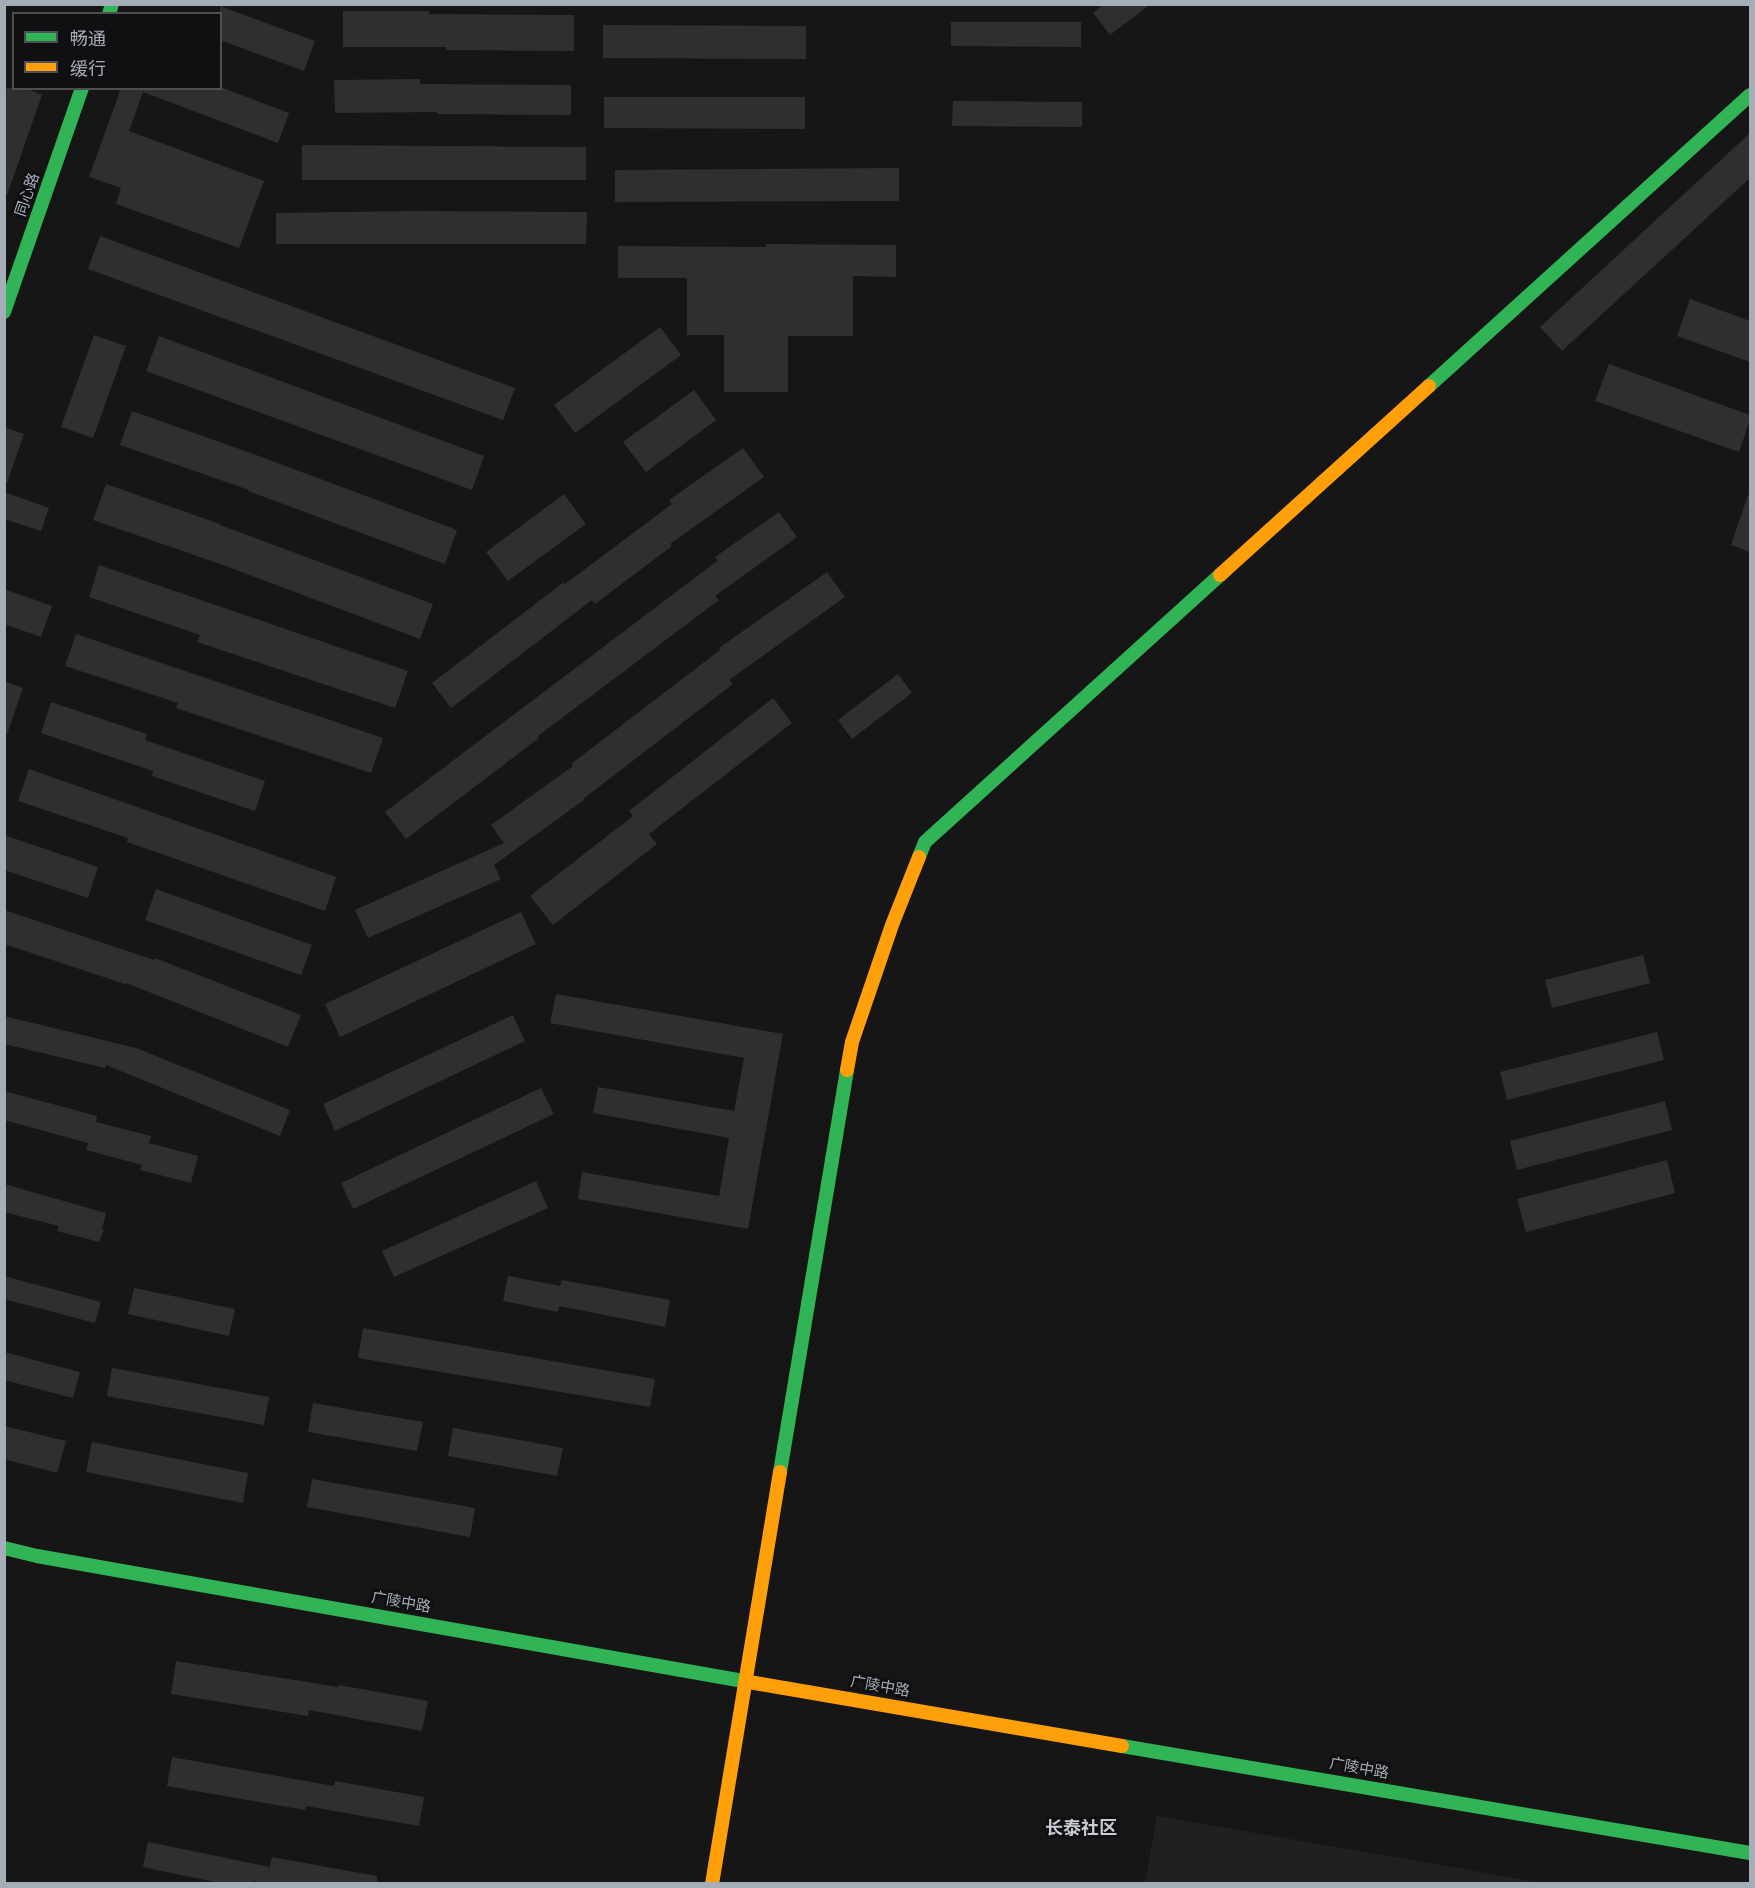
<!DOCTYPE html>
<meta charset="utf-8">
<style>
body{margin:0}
#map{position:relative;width:1755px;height:1888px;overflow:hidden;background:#161616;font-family:Signika,"Noto Sans SC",sans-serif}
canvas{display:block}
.frame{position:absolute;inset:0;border:6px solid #a5adb8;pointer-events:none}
.legend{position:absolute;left:12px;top:12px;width:210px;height:78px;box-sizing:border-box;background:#101012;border:2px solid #4c4f54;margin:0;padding:8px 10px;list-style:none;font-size:18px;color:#a5adb8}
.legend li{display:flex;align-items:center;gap:12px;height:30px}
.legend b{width:30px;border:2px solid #4c4f54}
</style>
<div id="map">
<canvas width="1755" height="1888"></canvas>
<div class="frame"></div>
<ul class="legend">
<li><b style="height:8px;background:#30b455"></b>畅通</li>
<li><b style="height:8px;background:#ff9f0a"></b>缓行</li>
</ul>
</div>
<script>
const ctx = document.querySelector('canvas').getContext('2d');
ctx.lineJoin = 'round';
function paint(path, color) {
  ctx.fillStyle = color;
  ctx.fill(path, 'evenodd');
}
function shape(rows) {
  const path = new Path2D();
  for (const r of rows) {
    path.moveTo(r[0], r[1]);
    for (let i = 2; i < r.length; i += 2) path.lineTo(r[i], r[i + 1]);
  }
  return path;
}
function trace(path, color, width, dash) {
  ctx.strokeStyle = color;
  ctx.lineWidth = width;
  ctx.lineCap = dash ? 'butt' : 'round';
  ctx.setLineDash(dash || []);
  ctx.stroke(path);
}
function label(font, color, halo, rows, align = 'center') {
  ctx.font = font + ' Signika,"Noto Sans SC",sans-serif';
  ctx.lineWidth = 6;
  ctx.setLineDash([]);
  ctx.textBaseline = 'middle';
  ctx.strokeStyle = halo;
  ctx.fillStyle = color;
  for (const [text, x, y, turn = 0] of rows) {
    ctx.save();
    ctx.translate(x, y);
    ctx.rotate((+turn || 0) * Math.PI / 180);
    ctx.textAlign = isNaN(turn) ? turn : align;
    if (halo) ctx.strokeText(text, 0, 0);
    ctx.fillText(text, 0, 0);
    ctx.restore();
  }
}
const built = shape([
 [1157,1816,1544,1883,1145,1883]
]);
const building = shape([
 [1104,4,1151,4,1110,35,1093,13],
 [220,6,315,41,304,71,220,40],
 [343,11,429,11,429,14,574,15,574,51,446,50,446,47,343,47],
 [951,22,1081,22,1081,47,951,46],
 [603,25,806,26,806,59,603,58],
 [420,79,420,84,571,85,571,115,437,114,437,112,335,113,334,80],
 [7,88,25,88,42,95,7,195,4,195,4,95],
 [121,88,223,88,289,113,278,143,143,92,129,131,264,181,239,248,116,204,121,188,89,177],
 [604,97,805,97,805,129,604,128],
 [953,101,1082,102,1082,127,952,126],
 [1750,133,1750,178,1562,351,1540,327],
 [302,145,586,147,586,180,302,180],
 [899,168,899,201,615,202,615,170],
 [413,211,587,212,586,244,276,244,276,213],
 [100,236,515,388,503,420,88,269],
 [766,244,896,245,896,277,853,276,853,336,788,336,788,392,724,392,724,335,687,335,687,278,618,278,618,246,766,247],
 [1690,299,1750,321,1750,362,1677,336],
 [660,327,681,355,575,433,554,405],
 [94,335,126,346,93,438,61,427],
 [159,336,484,456,472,490,146,371],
 [1609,364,1750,415,1750,420,1739,452,1595,401],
 [694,390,716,420,646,472,623,442],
 [132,411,248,452,457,530,445,564,248,491,249,490,120,445],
 [4,427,24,434,7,483,4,483],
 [743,448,764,477,670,544,672,546,595,604,592,600,451,708,432,683,564,582,565,584,672,504,669,500],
 [106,484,220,524,220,525,433,604,420,639,223,565,93,520],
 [4,492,49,508,41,531,4,519],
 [564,494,586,524,508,581,486,552],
 [1748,495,1750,496,1750,552,1731,545],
 [779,512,797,537,715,596,719,600,538,736,539,738,406,839,385,812,717,561,715,557],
 [99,565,408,671,395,708,197,642,200,635,89,597],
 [827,572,845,597,729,680,733,684,583,799,584,800,494,865,501,879,368,938,355,910,504,843,491,825,573,766,571,764,720,650,719,648],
 [4,589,52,606,41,637,4,624],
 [76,634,383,738,371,773,176,708,178,703,65,666],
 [898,674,912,693,852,739,838,720],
 [4,681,23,688,7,734,4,733],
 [773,698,792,723,649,834,657,844,553,925,530,896,633,816,629,811],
 [51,702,147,734,145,740,265,781,255,811,152,776,153,771,41,733],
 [29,769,336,877,325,911,127,842,128,838,18,801],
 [4,835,98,867,88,898,4,870],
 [156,889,312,945,301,975,145,920],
 [4,910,154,960,155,958,301,1015,288,1047,126,983,125,984,4,944],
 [521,912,536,944,340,1037,325,1004],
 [1643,955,1650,983,1552,1008,1545,980],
 [556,994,783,1034,748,1229,578,1199,582,1172,719,1196,729,1138,593,1113,598,1087,734,1111,744,1058,550,1023],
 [513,1015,525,1041,335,1131,323,1104],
 [4,1016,136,1048,290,1110,280,1136,106,1065,105,1068,4,1044],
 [1657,1032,1664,1060,1507,1100,1500,1072],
 [541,1088,554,1114,353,1209,341,1183],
 [4,1091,97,1116,96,1122,151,1136,149,1143,198,1156,191,1183,140,1170,142,1165,86,1150,88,1143,4,1120],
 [1665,1101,1672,1130,1517,1170,1510,1141],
 [1667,1160,1675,1193,1526,1232,1517,1199],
 [536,1181,548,1208,394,1277,382,1251],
 [4,1184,106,1213,102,1229,104,1230,99,1242,57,1231,59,1226,4,1212],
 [4,1276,101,1302,95,1323,4,1299],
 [508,1276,560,1286,562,1280,670,1300,665,1327,559,1306,558,1312,503,1301],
 [134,1288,235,1309,229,1336,128,1314],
 [363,1328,655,1379,650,1407,358,1358],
 [4,1352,80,1372,73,1398,4,1380],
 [112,1368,269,1397,264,1425,107,1396],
 [313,1403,423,1422,417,1451,308,1432],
 [4,1426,66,1441,57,1473,4,1459],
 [453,1428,563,1448,557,1476,448,1456],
 [92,1442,248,1473,243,1503,86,1472],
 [312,1479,475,1508,470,1537,307,1507],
 [176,1661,338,1687,339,1685,428,1701,422,1731,309,1710,308,1716,171,1694],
 [172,1757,334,1786,335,1781,424,1797,419,1826,306,1806,305,1810,167,1786],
 [148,1842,270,1867,272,1857,377,1876,377,1884,268,1884,252,1881,252,1884,224,1884,143,1867]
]);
const fast = shape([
 [109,14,112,4],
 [4,312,82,88],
 [1429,386,1750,95],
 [919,857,925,842,1220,575],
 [780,1472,847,1070],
 [4,1548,37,1556,749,1682],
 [1122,1746,1750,1853]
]);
const slow = shape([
 [1220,575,1429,386],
 [847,1070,852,1042,892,925,919,857],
 [749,1682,1122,1746],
 [712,1884,780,1472]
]);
const streetNames = [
 ["同心路",28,195,-71],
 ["广陵中路",401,1603,10],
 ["广陵中路",880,1687,10],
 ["广陵中路",1359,1769,10]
];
const quarterNames = [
 ["长泰社区",1081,1829]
];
paint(built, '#202022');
paint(building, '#2f2f30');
trace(fast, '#30b455', 14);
trace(slow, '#ff9f0a', 14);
label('15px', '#a5adb8', '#101012', streetNames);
label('bold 18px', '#c7ccd4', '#101012', quarterNames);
</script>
